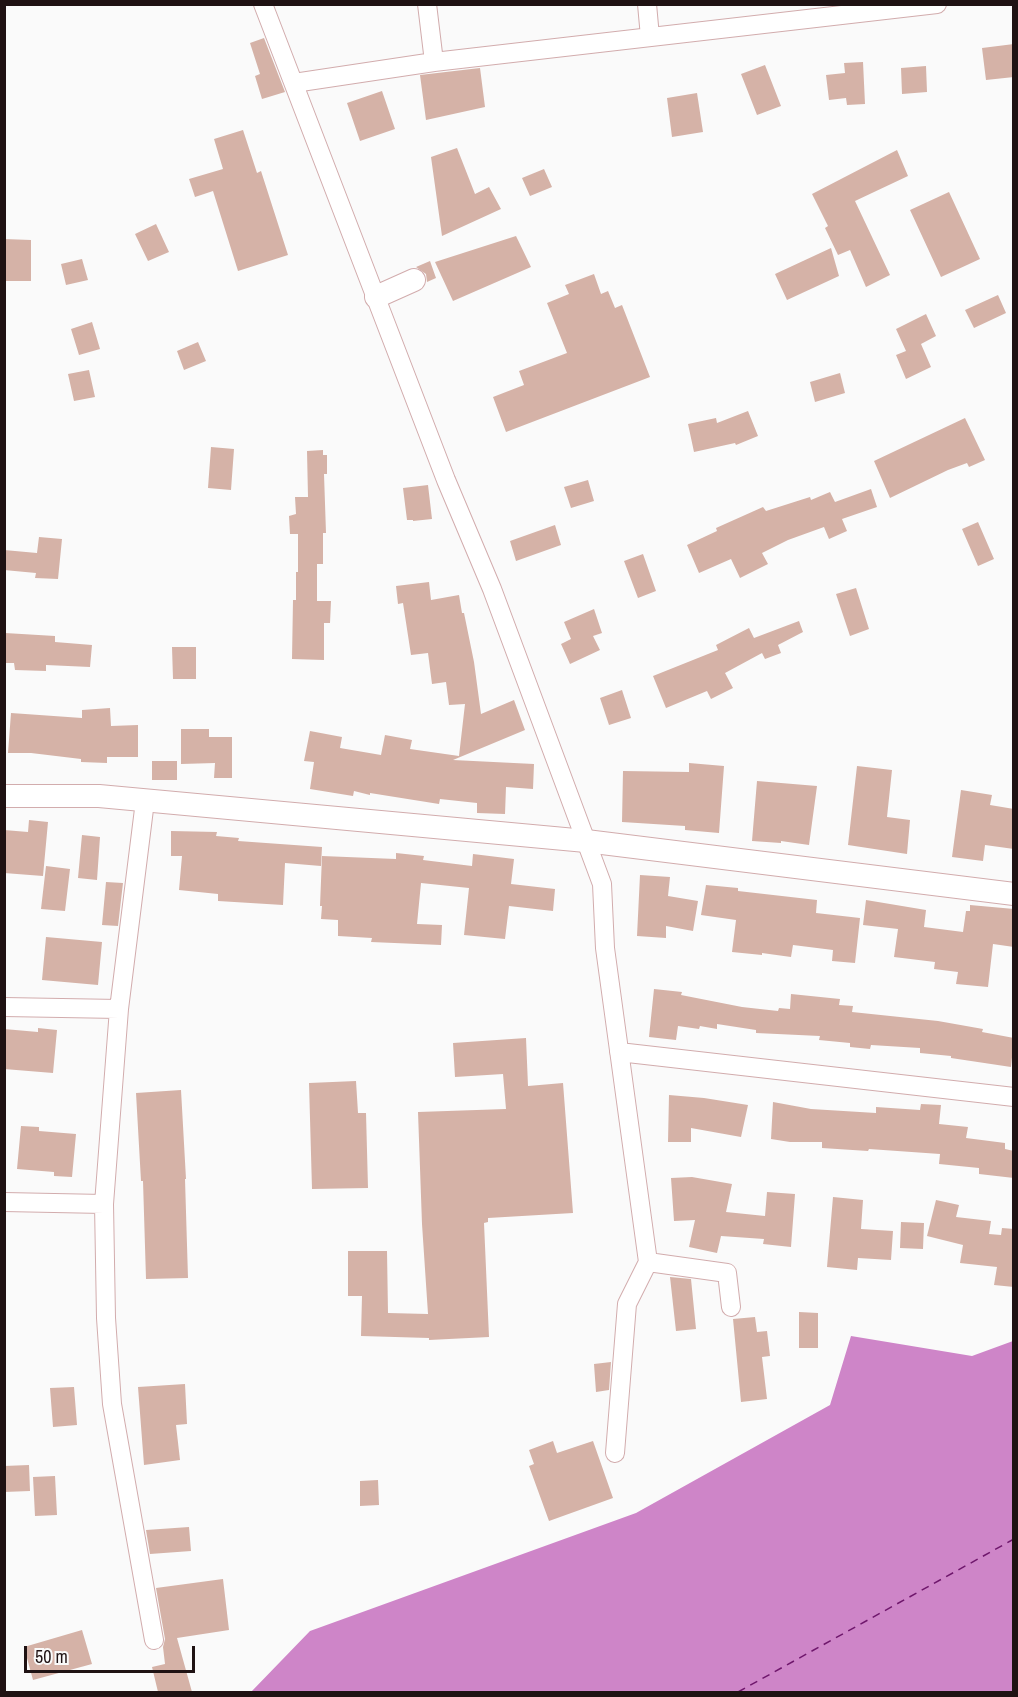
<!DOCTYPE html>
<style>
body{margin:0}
#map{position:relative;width:1018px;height:1697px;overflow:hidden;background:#fafafa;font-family:"Archivo Narrow",sans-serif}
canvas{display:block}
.frame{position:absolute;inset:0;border:6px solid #1f1213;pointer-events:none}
.scale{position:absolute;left:24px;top:1646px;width:171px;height:27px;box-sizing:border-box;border:3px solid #1f1213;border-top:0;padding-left:8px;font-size:18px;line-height:21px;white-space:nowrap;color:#1f1213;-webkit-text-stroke:4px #fafafa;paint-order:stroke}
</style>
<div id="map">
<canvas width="1018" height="1697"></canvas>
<div class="frame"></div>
<div class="scale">50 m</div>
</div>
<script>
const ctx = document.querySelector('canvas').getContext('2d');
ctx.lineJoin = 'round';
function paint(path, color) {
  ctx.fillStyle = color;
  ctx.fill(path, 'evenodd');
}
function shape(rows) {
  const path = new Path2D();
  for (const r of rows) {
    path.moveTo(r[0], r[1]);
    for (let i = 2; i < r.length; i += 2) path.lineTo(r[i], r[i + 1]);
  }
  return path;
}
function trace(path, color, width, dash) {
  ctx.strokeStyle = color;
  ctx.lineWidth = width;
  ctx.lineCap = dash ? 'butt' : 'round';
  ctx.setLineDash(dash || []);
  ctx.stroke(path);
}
const water = shape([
 [851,1336,972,1356,1013,1341,1013,1692,251,1692,310,1631,636,1513,830,1405]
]);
const ferry = shape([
 [738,1692,1014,1539]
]);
const building = shape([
 [264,38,285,92,262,99,255,76,260,74,250,43],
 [1014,44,1014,77,986,80,982,48],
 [863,62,865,104,847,105,846,98,829,100,826,75,845,73,844,63],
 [765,65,781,106,757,115,741,74],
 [926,66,927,92,902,94,901,68],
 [480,68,485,107,426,120,420,75],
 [382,91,395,129,360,141,347,103],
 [697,93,703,132,672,137,667,98],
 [243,130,257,173,261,171,288,255,238,271,213,191,195,197,189,179,223,169,214,139],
 [457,148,475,194,489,187,501,209,442,236,431,157],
 [897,150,908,176,855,201,890,275,866,287,850,250,838,255,825,228,828,226,812,194],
 [544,169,552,187,530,196,522,178],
 [949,192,980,259,941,277,910,210],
 [156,224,169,252,148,261,135,234],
 [516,236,531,267,453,301,435,262],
 [4,239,31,240,31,281,4,281],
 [831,248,839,276,787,300,775,274],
 [82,259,88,280,66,285,61,264],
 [430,261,436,278,427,282,426,274,416,267],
 [594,274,601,294,608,291,615,308,622,305,650,377,506,432,493,397,524,385,519,371,567,353,547,303,569,294,565,285],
 [998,295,1006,313,974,328,965,310],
 [926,314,936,336,921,344,931,367,906,379,896,355,906,351,896,329],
 [92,322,100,349,79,355,71,329],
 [198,342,206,361,184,370,177,351],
 [89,370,95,397,74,401,68,374],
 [840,373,845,393,815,402,810,382],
 [748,411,758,436,736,445,735,443,694,452,688,424,716,418,717,423],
 [965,418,985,460,969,467,967,463,948,470,890,498,874,461],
 [211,447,234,449,231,490,208,488],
 [323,450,323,455,327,455,327,474,324,474,326,533,323,533,323,564,317,564,317,601,331,601,330,623,324,623,324,660,292,659,293,600,296,600,296,572,298,572,298,534,290,534,289,516,296,514,295,497,308,497,307,451],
 [588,480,594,501,571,508,564,487],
 [428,485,432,519,413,521,413,520,407,520,403,488],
 [871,489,877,507,842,519,847,531,829,539,824,527,788,540,762,553,768,564,740,578,731,559,699,573,687,545,717,531,716,528,763,507,766,511,810,497,811,500,830,492,835,502],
 [978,522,994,559,978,566,962,529],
 [555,525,561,545,516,561,510,541],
 [39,537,62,539,58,579,35,578,36,573,4,570,4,550,37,553],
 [643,554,656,591,638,598,624,561],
 [429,582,431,600,459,595,462,613,464,613,474,662,481,714,514,700,525,730,453,760,534,764,533,789,506,787,505,814,477,813,477,803,440,799,439,804,370,793,370,795,354,791,353,796,310,789,314,762,304,761,310,731,342,737,340,748,381,755,385,735,412,740,410,749,459,756,465,704,449,705,446,682,432,684,428,653,411,655,403,603,398,604,396,586],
 [856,588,869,629,850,636,836,594],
 [594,609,602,633,593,636,600,650,570,664,561,644,571,639,564,622],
 [799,621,803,632,778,645,781,653,765,659,762,653,725,673,733,688,711,699,707,691,666,708,653,676,718,650,716,645,749,628,754,638],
 [5,633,55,636,55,642,92,645,90,667,46,665,46,671,15,670,14,663,4,663],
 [172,647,196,647,196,679,173,679],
 [622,690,631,718,609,725,600,698],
 [110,708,111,726,138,725,138,757,107,757,107,763,81,762,81,759,31,753,8,753,11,713,82,718,82,710],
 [181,729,209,729,209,737,232,737,232,778,214,778,215,763,181,764],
 [152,761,177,761,177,780,152,780],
 [689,763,724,766,719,833,685,830,685,826,622,822,623,771,689,772],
 [857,766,892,770,887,817,910,820,907,854,848,845],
 [757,781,817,786,809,845,781,841,781,843,752,841],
 [961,790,992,795,990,805,1014,809,1014,849,985,845,983,861,952,857],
 [29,820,48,822,43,876,4,873,4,830,28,832],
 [171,831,217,832,216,836,239,838,238,841,322,847,321,866,285,863,283,905,218,901,218,894,179,890,182,856,171,856],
 [82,835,100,837,97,880,78,878],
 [396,853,424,856,423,860,472,866,473,854,514,859,511,884,555,889,553,911,509,906,505,939,464,935,469,888,421,883,417,924,442,925,441,945,371,942,372,938,338,936,338,920,321,919,322,906,320,906,322,856,396,859],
 [46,866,70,869,65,911,41,909],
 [640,875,670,877,668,896,698,901,693,931,666,926,666,938,637,936],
 [106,882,123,883,118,926,102,925],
 [706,885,738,888,738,891,817,900,816,913,860,918,855,963,832,961,833,950,793,945,791,957,762,953,762,955,732,952,736,920,701,915],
 [866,900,926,910,924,927,963,932,966,911,970,911,970,905,1014,909,1014,947,993,944,988,987,956,984,958,972,934,969,935,962,894,957,898,929,863,925],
 [46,937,102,942,98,985,42,980],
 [654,989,682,992,681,995,742,1007,778,1011,779,1008,790,1009,791,994,840,999,839,1005,853,1006,852,1012,938,1021,983,1029,982,1032,1014,1038,1011,1067,951,1058,951,1056,920,1053,920,1048,871,1045,870,1049,850,1047,850,1043,819,1040,820,1036,756,1033,756,1030,717,1024,717,1029,700,1026,699,1029,678,1026,676,1040,649,1037],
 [38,1028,57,1030,53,1073,4,1069,4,1029,38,1032],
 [526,1038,528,1086,563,1083,573,1213,488,1218,488,1222,484,1223,489,1337,429,1340,429,1338,361,1336,362,1296,348,1296,348,1251,387,1251,388,1313,428,1314,422,1224,418,1112,506,1109,503,1074,455,1077,453,1043],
 [356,1081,358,1113,366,1113,368,1188,312,1189,309,1083],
 [181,1090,186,1179,185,1179,188,1278,146,1279,143,1181,141,1181,136,1093],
 [669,1095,704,1098,748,1105,741,1137,691,1128,691,1142,668,1142],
 [773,1102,811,1109,876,1113,876,1107,920,1110,921,1104,941,1105,939,1124,968,1127,966,1138,1005,1143,1005,1149,1014,1151,1014,1178,979,1174,979,1168,939,1164,940,1154,869,1149,868,1151,822,1148,822,1142,790,1142,771,1139],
 [21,1126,39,1127,39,1131,76,1134,72,1177,54,1176,54,1172,17,1169],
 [692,1177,732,1184,726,1212,765,1216,767,1192,795,1194,791,1247,763,1244,764,1239,721,1236,717,1253,689,1247,695,1220,674,1221,671,1178],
 [833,1197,863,1200,861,1229,893,1231,891,1260,858,1258,857,1270,827,1267],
 [936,1200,959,1205,956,1217,991,1221,989,1234,1001,1235,1002,1228,1014,1229,1014,1287,994,1285,997,1267,960,1263,963,1245,927,1236],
 [901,1222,924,1223,923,1249,900,1248],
 [670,1277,691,1279,696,1329,676,1331],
 [799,1312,818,1313,818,1348,799,1348],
 [755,1317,757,1332,767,1331,770,1356,762,1357,767,1399,741,1402,733,1319],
 [611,1362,609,1390,596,1392,594,1364],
 [185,1384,187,1424,176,1425,180,1460,144,1465,138,1387],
 [74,1387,77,1425,53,1427,50,1388],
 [553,1441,557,1453,593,1441,613,1498,549,1521,529,1466,534,1464,529,1450],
 [29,1465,30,1491,4,1492,4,1466],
 [55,1476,57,1515,35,1516,33,1477],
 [378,1480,379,1505,360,1506,360,1481],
 [189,1527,191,1551,150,1554,146,1530],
 [223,1579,229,1630,177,1638,192,1692,158,1692,152,1667,165,1664,163,1647,165,1639,156,1588],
 [82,1630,92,1664,33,1680,24,1647]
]);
const minor = shape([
 [263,4,446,480,492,589,602,884,605,948,648,1262,627,1304,615,1453],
 [427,4,434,62],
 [647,4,650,37],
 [294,83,434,62,937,4],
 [145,801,119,1009,104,1204,106,1318,112,1404,154,1640],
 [4,1007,119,1009],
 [619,1052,1014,1097],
 [4,1202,104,1204],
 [648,1262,727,1273,731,1307]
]);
const tertiary = shape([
 [376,297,414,280],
 [4,796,99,796,586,841,1014,894]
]);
paint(water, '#ce85c8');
trace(ferry, '#6f176c', 1.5, [8, 6]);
paint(building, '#d5b2a7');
trace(minor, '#d2acad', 20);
trace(tertiary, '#d2acad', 24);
trace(minor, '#fff', 18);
trace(tertiary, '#fff', 22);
</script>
